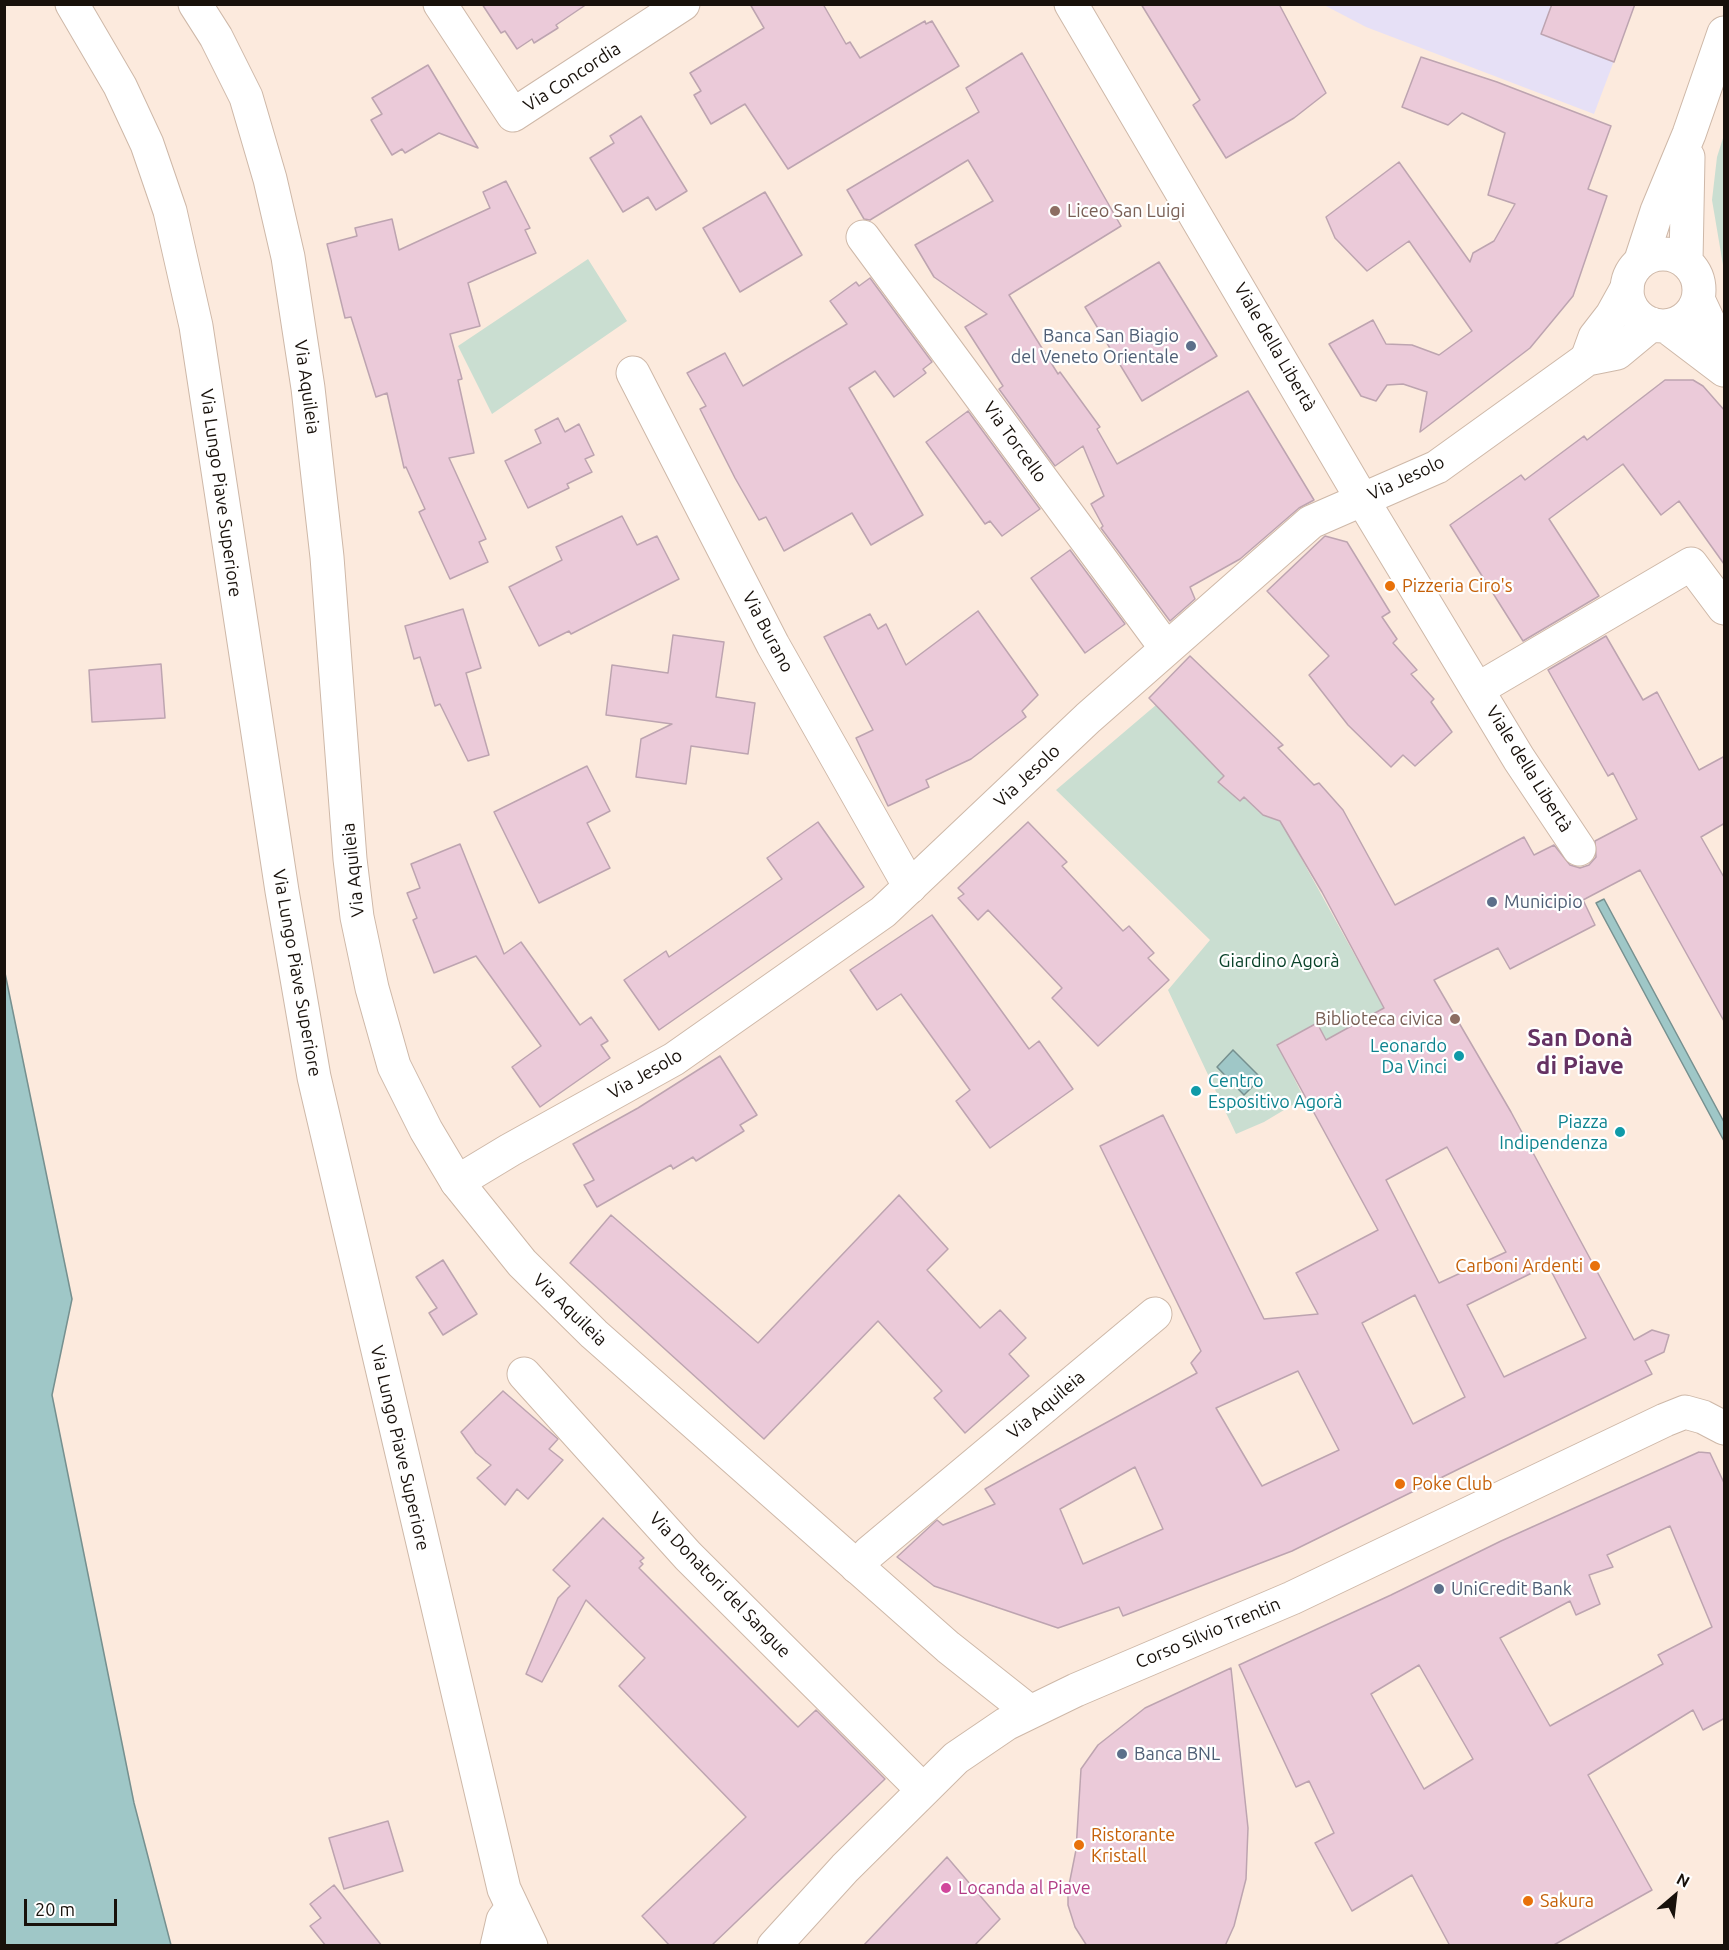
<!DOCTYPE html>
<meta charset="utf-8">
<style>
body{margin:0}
#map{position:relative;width:1729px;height:1950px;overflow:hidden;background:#fceadd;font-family:Ubuntu,sans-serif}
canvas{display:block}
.frame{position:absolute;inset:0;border:6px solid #18110b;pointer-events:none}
.north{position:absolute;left:1645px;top:1866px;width:60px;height:60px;-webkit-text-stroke:4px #fff;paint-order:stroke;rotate:28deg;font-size:16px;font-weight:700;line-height:24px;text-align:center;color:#18110b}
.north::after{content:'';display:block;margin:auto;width:21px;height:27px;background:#18110b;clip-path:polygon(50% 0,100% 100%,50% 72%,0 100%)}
.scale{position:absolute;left:24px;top:1899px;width:93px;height:27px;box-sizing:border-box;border:3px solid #18110b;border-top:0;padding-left:8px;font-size:18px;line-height:21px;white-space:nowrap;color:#18110b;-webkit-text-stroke:4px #fff;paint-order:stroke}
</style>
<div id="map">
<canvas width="1729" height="1950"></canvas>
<div class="frame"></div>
<div class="north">N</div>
<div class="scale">20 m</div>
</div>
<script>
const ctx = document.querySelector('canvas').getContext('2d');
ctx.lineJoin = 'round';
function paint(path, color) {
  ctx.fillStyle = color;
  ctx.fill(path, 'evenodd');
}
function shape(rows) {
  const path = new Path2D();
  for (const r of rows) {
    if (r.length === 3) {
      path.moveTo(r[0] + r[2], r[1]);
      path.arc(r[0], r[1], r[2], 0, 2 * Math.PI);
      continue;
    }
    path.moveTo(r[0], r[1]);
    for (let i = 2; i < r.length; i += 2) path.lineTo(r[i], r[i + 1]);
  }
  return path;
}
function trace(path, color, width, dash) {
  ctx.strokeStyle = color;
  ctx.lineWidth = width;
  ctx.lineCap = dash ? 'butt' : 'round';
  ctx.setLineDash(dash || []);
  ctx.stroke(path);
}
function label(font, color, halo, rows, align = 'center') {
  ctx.font = font + ' Ubuntu,sans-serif';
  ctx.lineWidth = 4.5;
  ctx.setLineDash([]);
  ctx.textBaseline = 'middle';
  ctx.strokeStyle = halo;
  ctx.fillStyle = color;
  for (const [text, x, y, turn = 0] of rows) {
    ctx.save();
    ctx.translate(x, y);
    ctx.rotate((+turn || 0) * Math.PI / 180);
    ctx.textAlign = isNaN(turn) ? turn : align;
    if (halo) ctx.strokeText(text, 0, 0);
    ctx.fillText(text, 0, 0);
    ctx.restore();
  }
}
const industrial = shape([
 [1324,5,1635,5,1594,114,1366,27]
]);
const green = shape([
 [1724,135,1724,264,1723,265,1712,200,1717,157],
 [588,259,627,321,492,414,458,346],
 [1156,705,1224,776,1218,782,1240,801,1244,797,1263,815,1301,829,1295,847,1384,1008,1326,1040,1317,1023,1277,1044,1304,1098,1264,1122,1236,1134,1168,990,1210,940,1056,790]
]);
const water = shape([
 [1604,899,1724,1122,1724,1141,1596,903,1604,899],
 [5,973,72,1299,52,1395,134,1803,171,1945,5,1945,5,973],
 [1233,1050,1261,1078,1244,1095,1217,1067,1233,1050]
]);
const building = shape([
 [482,4,587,4,556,25,558,28,534,43,532,39,517,49,505,31,501,33,482,4],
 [750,4,823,4,846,44,850,42,860,58,925,21,926,24,932,21,959,66,788,169,745,104,711,124,694,95,701,91,690,73,764,28,750,4],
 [1141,4,1279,4,1326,93,1294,118,1226,158,1193,105,1200,100,1141,4],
 [1552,4,1635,4,1614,62,1541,34,1552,4],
 [1022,53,1121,226,1009,295,1058,374,1060,372,1100,427,1097,429,1117,464,1248,391,1314,500,1299,508,1240,559,1190,587,1195,599,1170,621,1101,528,1103,526,1091,504,1104,496,1083,446,1055,466,999,389,1003,386,965,327,987,314,934,277,915,245,993,201,968,160,870,220,864,219,847,190,979,112,966,88,1022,53],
 [1421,57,1497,82,1611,126,1588,189,1607,196,1573,296,1530,348,1420,432,1427,392,1403,384,1387,385,1376,401,1361,396,1329,344,1373,320,1386,344,1412,345,1439,355,1472,331,1409,241,1367,271,1335,238,1326,217,1399,162,1470,262,1473,253,1494,241,1515,204,1488,195,1505,133,1462,113,1448,125,1402,107,1421,57],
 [428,65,478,148,439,133,405,153,402,149,392,155,371,120,382,114,372,98,428,65],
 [641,116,687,191,656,210,648,197,623,212,590,158,614,143,610,136,641,116],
 [506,181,530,228,525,230,536,253,468,283,480,326,450,334,462,379,458,380,474,453,449,458,486,539,479,542,488,562,450,579,419,512,425,509,406,467,404,468,387,393,376,397,351,317,345,318,327,244,357,236,355,228,392,219,399,250,490,208,483,192,506,181],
 [765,192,802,255,740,292,703,228,765,192],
 [1159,262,1217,356,1142,401,1085,307,1159,262],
 [870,278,932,362,923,369,926,373,894,397,875,371,849,388,923,515,871,545,852,513,784,551,766,517,759,520,735,478,700,409,706,406,687,373,725,353,743,386,847,324,830,301,856,282,859,286,870,278],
 [1665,380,1693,380,1703,386,1725,411,1724,564,1679,501,1661,515,1623,464,1549,519,1599,596,1523,641,1450,525,1521,475,1525,480,1584,436,1587,440,1665,380],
 [968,411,1040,509,1002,536,990,521,985,524,926,442,968,411],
 [558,418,565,432,579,424,594,455,585,459,592,472,567,484,569,488,528,508,505,461,541,443,535,430,558,418],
 [622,516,637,545,657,536,679,579,571,634,569,631,539,646,509,587,562,560,556,547,622,516],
 [1325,536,1347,542,1390,612,1382,617,1397,639,1393,643,1417,670,1411,674,1434,699,1431,702,1452,732,1415,766,1403,755,1391,767,1348,725,1309,675,1329,656,1267,591,1325,536],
 [1070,550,1125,624,1085,653,1031,578,1070,550],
 [463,609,481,668,466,673,489,755,468,761,440,704,435,706,420,657,414,659,405,626,463,609],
 [978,611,1038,695,1022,711,1026,717,971,759,926,780,929,787,888,806,856,738,873,730,824,637,870,614,878,629,886,624,906,665,978,611],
 [673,635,724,642,716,697,755,703,748,754,691,746,686,784,636,777,641,739,672,724,606,715,612,665,668,673,673,635],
 [1606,636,1643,700,1657,692,1699,770,1725,756,1725,823,1701,837,1725,879,1725,1023,1640,870,1583,900,1595,925,1510,969,1498,948,1434,980,1511,1112,1634,1340,1652,1330,1669,1335,1664,1352,1645,1361,1652,1374,1292,1551,1123,1616,1119,1607,1058,1628,934,1586,897,1557,937,1520,943,1525,995,1504,985,1489,1197,1373,1191,1363,1201,1351,1100,1146,1163,1115,1264,1319,1318,1314,1296,1273,1378,1230,1277,1045,1317,1023,1326,1040,1384,1008,1322,892,1280,821,1263,815,1244,797,1240,801,1218,782,1224,776,1149,698,1190,656,1283,745,1278,748,1314,785,1319,783,1343,810,1395,905,1524,837,1534,855,1554,845,1570,865,1580,868,1589,865,1596,857,1595,841,1637,819,1613,773,1608,776,1548,670,1606,636],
 [1447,1147,1506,1252,1439,1283,1386,1180,1447,1147],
 [1548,1265,1586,1338,1504,1377,1467,1305,1548,1265],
 [1415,1295,1465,1397,1413,1424,1362,1323,1415,1295],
 [1298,1371,1339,1450,1262,1486,1216,1408,1298,1371],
 [1135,1467,1163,1529,1083,1564,1060,1509,1135,1467],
 [161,664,165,718,92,722,89,670,161,664],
 [587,766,610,811,587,823,610,868,539,903,494,812,587,766],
 [818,822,864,887,659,1030,624,980,666,951,669,957,782,879,767,858,818,822],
 [1028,822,1067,862,1062,866,1123,931,1129,926,1154,953,1148,958,1169,980,1098,1046,1052,998,1062,988,988,910,978,920,958,898,964,894,958,888,1028,822],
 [460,844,504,954,521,942,580,1025,591,1017,608,1041,601,1045,610,1058,540,1107,512,1067,541,1046,476,956,434,973,413,920,417,918,407,893,420,888,411,864,460,844],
 [932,915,1029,1049,1039,1041,1073,1089,990,1148,956,1101,970,1090,901,994,877,1010,850,970,932,915],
 [720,1056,757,1115,740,1125,744,1131,696,1161,693,1157,673,1169,671,1165,597,1207,584,1185,594,1180,573,1144,638,1108,720,1056],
 [899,1195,948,1249,927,1270,980,1328,1000,1310,1026,1338,1009,1354,1029,1376,965,1433,934,1398,942,1391,878,1321,764,1439,570,1263,611,1215,758,1343,899,1195],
 [443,1260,477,1314,443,1335,429,1313,437,1308,416,1277,443,1260],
 [503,1391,558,1439,549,1449,563,1460,528,1499,517,1489,505,1505,477,1478,491,1465,476,1453,461,1432,503,1391],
 [1699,1452,1710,1453,1725,1485,1725,1718,1703,1730,1693,1710,1588,1775,1652,1890,1552,1946,1450,1946,1412,1875,1352,1911,1315,1843,1334,1833,1309,1781,1296,1787,1239,1665,1391,1595,1501,1541,1699,1452],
 [1670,1526,1712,1627,1658,1655,1663,1664,1550,1726,1500,1638,1570,1601,1576,1615,1600,1604,1589,1575,1613,1567,1607,1555,1670,1526],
 [1419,1665,1473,1759,1424,1789,1371,1694,1419,1665],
 [603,1518,644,1558,640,1561,643,1564,639,1568,798,1727,816,1710,885,1779,711,1946,670,1946,642,1916,746,1817,619,1686,645,1658,586,1600,542,1682,526,1674,558,1598,570,1586,553,1570,603,1518],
 [1231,1668,1248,1828,1246,1879,1234,1926,1225,1946,1087,1946,1075,1927,1068,1905,1068,1890,1076,1850,1081,1769,1098,1745,1145,1708,1231,1668],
 [388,1821,403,1871,344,1889,329,1838,388,1821],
 [947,1857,1000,1919,974,1946,863,1946,947,1857],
 [334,1885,382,1946,326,1946,310,1926,321,1918,310,1904,334,1885]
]);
const minor = shape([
 [195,4,216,37,246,97,270,179,288,257,308,388,327,557,350,859,357,917,372,988,394,1066,426,1130,457,1182],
 [440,4,513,115,683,4],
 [1071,4,1362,499,1519,759,1579,849],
 [863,237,1166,648],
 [1587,359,1595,337,1612,315,1627,288],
 [633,373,773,645,910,887],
 [1478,689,1691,564,1724,608],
 [524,1374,688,1556,923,1790],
 [857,1567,869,1553,1155,1314]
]);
const tertiary = shape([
 [1663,290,36],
 [1641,260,1657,211,1689,134,1724,33],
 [1686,261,1688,157],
 [1698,299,1724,355],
 [1666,326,1724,370],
 [1030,1712,948,1647,594,1334,522,1263,457,1182,510,1150,674,1059,883,912,1088,718,1311,522,1437,467,1587,359,1617,353,1652,324],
 [774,1946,845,1868,956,1758,1006,1724,1076,1690,1292,1598,1665,1420,1685,1412,1703,1417,1724,1428]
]);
const secondary = shape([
 [72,4,120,86,147,144,170,211,196,326,282,891,314,1077,504,1889,531,1946],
 [497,1946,503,1920,511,1909]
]);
const markers = [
 [1055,211,6,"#8d6e63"],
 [1191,346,6,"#5c6f8a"],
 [1390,586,6,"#e8710a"],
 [1492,902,6,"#5c6f8a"],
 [1455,1019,6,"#8d6e63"],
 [1459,1056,6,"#0f9aa8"],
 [1196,1091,6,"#0f9aa8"],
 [1620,1132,6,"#0f9aa8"],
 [1595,1266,6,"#e8710a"],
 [1400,1484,6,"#e8710a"],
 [1439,1589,6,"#5c6f8a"],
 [1122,1754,6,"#5c6f8a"],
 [1079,1845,6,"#e8710a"],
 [946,1888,6,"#d1479c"],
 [1528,1901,6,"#e8710a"]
];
const streetNames = [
 ["Via Concordia",572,77,-33],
 ["Viale della Libertà",1275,347,60],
 ["Via Aquileia",307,387,82],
 ["Via Torcello",1015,442,54],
 ["Via Jesolo",1406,478,-25],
 ["Via Lungo Piave Superiore",221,493,82],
 ["Via Burano",768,632,62],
 ["Viale della Libertà",1529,769,58],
 ["Via Jesolo",1027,776,-43],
 ["Via Aquileia",353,870,-96],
 ["Via Lungo Piave Superiore",297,973,80],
 ["Via Jesolo",645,1074,-30],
 ["Via Aquileia",570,1310,44],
 ["Via Aquileia",1046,1405,-40],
 ["Via Lungo Piave Superiore",400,1448,77],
 ["Via Donatori del Sangue",720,1585,46],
 ["Corso Silvio Trentin",1208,1633,-23]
];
const educationNames = [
 ["Liceo San Luigi",1067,211],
 ["Biblioteca civica",1443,1019,"right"]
];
const serviceNames = [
 ["Banca San Biagio",1179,336,"right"],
 ["del Veneto Orientale",1179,357,"right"],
 ["Municipio",1504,902],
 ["UniCredit Bank",1451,1589],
 ["Banca BNL",1134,1754]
];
const foodNames = [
 ["Pizzeria Ciro's",1402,586],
 ["Carboni Ardenti",1583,1266,"right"],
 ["Poke Club",1412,1484],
 ["Ristorante",1091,1835],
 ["Kristall",1091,1856],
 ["Sakura",1540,1901]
];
const parkNames = [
 ["Giardino Agorà",1279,961]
];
const cultureNames = [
 ["Leonardo",1447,1046],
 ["Da Vinci",1447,1067],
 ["Centro",1208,1081,"left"],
 ["Espositivo Agorà",1208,1102,"left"],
 ["Piazza",1608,1122],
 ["Indipendenza",1608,1143]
];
const hotelNames = [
 ["Locanda al Piave",958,1888]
];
const districtNames = [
 ["San Donà",1580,1038],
 ["di Piave",1580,1066]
];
paint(industrial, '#e6e0f6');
paint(green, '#caded1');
paint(water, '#9fc7c7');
trace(water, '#76908f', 1.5);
paint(building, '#ebcad9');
trace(building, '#bda4b0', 1.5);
trace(minor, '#ceb8a8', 35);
trace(tertiary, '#ceb8a8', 35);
trace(secondary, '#ceb8a8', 35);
trace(minor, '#fff', 33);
trace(tertiary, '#fff', 33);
trace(secondary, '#fff', 33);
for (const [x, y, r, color] of markers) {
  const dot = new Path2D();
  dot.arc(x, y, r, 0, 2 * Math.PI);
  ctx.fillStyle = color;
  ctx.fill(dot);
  trace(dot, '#fff', 2);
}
label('18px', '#18110b', '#fff', streetNames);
label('18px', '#785e54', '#fff', educationNames, 'left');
label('18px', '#4e5e75', '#fff', serviceNames, 'left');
label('18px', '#c56008', '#fff', foodNames, 'left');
label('18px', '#094229', '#fff', parkNames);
label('18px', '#0d838f', '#fff', cultureNames, 'right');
label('18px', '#b23c85', '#fff', hotelNames, 'left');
label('bold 24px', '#653263', '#fff', districtNames);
</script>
